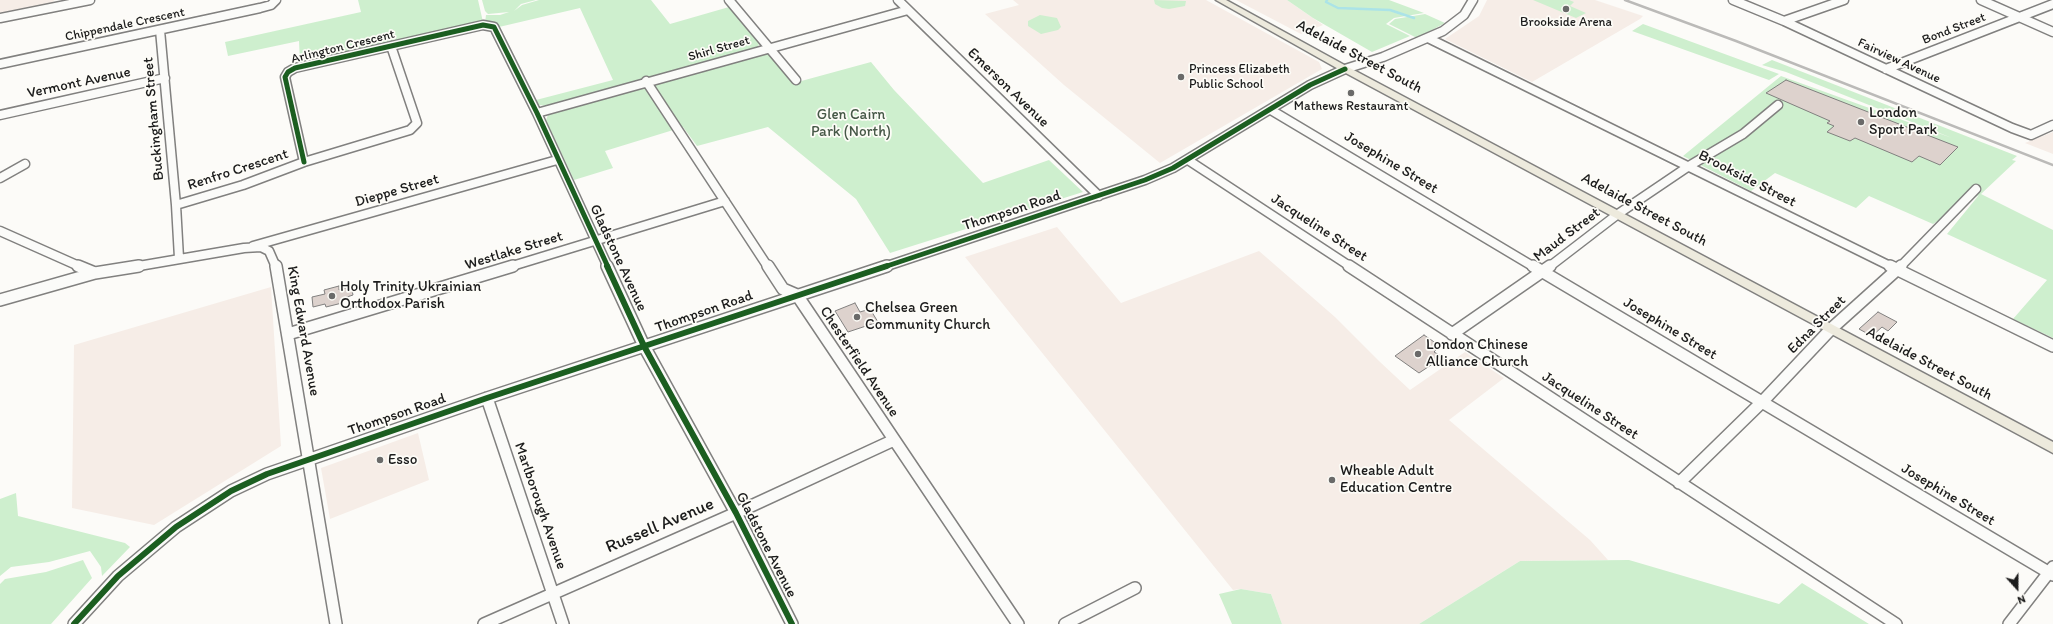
<!DOCTYPE html>
<style>
body{margin:0}
#map{position:relative;width:2053px;height:624px;overflow:hidden;background:#fcfbf8;font-family:Itim,sans-serif}
canvas{display:block}
.north{position:absolute;left:1997px;top:568px;width:40px;height:40px;-webkit-text-stroke:3px #fdfcf7;paint-order:stroke;rotate:159deg;font-size:11px;font-weight:700;line-height:16px;text-align:center;color:#1c1c1c}
.north::after{content:'';display:block;margin:auto;width:14px;height:18px;background:#1c1c1c;clip-path:polygon(50% 0,100% 100%,50% 72%,0 100%)}
</style>
<div id="map">
<canvas width="2053" height="624"></canvas>
<div class="north">N</div>
</div>
<script>
const ctx = document.querySelector('canvas').getContext('2d');
ctx.lineJoin = 'round';
function paint(path, color) {
  ctx.fillStyle = color;
  ctx.fill(path, 'evenodd');
}
function shape(rows) {
  const path = new Path2D();
  for (const r of rows) {
    path.moveTo(r[0], r[1]);
    for (let i = 2; i < r.length; i += 2) path.lineTo(r[i], r[i + 1]);
  }
  return path;
}
function trace(path, color, width, dash) {
  ctx.strokeStyle = color;
  ctx.lineWidth = width;
  ctx.lineCap = dash ? 'butt' : 'round';
  ctx.setLineDash(dash || []);
  ctx.stroke(path);
}
function label(font, color, halo, rows, align = 'center') {
  ctx.font = font + ' Itim,sans-serif';
  ctx.lineWidth = 3.5;
  ctx.setLineDash([]);
  ctx.textBaseline = 'middle';
  ctx.strokeStyle = halo;
  ctx.fillStyle = color;
  for (const [text, x, y, turn = 0] of rows) {
    ctx.save();
    ctx.translate(x, y);
    ctx.rotate((+turn || 0) * Math.PI / 180);
    ctx.textAlign = isNaN(turn) ? turn : align;
    if (halo) ctx.strokeText(text, 0, 0);
    ctx.fillText(text, 0, 0);
    ctx.restore();
  }
}
const built = shape([
 [0,0,54,0,52,6,0,16],
 [1013,0,1206,0,1319,62,1322,69,1160,163,1064,85,985,14,1019,5],
 [1236,0,1287,0,1323,25,1301,34],
 [1487,0,1595,0,1643,16,1640,19,1532,82,1445,39,1479,16],
 [2053,132,2053,154,2025,143],
 [1057,227,1121,303,1259,251,1335,317,1379,361,1410,390,1465,352,1504,378,1449,420,1590,540,1608,560,1520,561,1419,624,1282,624,1271,594,1241,589,1233,590,965,257],
 [271,287,281,446,154,525,72,508,74,345],
 [418,433,429,480,330,519,321,468]
]);
const green = shape([
 [358,0,478,0,483,22,300,64,299,41,228,56,225,42,361,12],
 [482,0,536,0,521,4,514,11,522,5,539,0,651,0,670,24,729,7,759,43,758,47,548,106,539,105,536,100,613,80,580,8,499,27,495,23,485,23,486,15,500,15,509,12,488,14,485,11],
 [1154,0,1186,1,1185,6,1169,9,1162,8,1155,4],
 [1287,0,1389,0,1424,13,1394,18,1386,24,1410,36,1372,52,1313,18],
 [1533,0,1569,0,1574,2,1570,6,1586,13,1576,18],
 [1425,14,1445,23,1417,38,1389,24,1395,19],
 [1040,15,1057,18,1061,27,1058,30,1041,34,1028,26,1028,21],
 [1643,24,1779,74,1769,80,1632,31],
 [765,53,768,54,794,83,871,62,894,90,983,183,1049,160,1083,192,890,253,856,199,768,127,697,146,683,127,605,151,613,168,574,180,546,120,548,115,555,110],
 [1772,60,2017,156,2012,160,2016,161,1981,194,2053,230,2053,338,2013,319,2047,280,1947,234,1979,195,1933,224,1869,196,1856,208,1775,173,1751,191,1683,156,1781,76,1952,138,1786,72,1762,65],
 [16,493,18,516,125,543,130,547,102,576,101,567,90,551,49,562,11,567,0,576,0,499],
 [83,560,92,578,51,624,0,624,0,584,5,579,46,572],
 [1629,560,1779,604,1802,583,1869,624,1419,624,1520,561],
 [1241,589,1271,594,1282,624,1232,624,1219,594]
]);
const stream = shape([
 [1327,0,1326,2,1338,8,1390,10,1414,18]
]);
const building = shape([
 [1786,80,1958,147,1940,165,1919,156,1912,162,1855,138,1850,141,1827,132,1834,126,1827,123,1830,121,1766,93,1786,80],
 [339,286,339,290,351,286,353,295,341,299,342,303,326,307,325,304,313,307,312,297,325,294,324,290,339,286],
 [855,303,860,312,870,309,878,322,848,332,835,311,855,303],
 [1878,312,1897,322,1888,331,1882,327,1872,336,1859,329,1878,312],
 [1424,335,1440,346,1434,352,1443,357,1419,373,1395,356,1424,335]
]);
const minorFar1 = shape([
 [729,0,796,80],
 [898,0,1099,196],
 [1733,0,1784,21,2012,128,2031,135,2053,125],
 [1981,0,2053,32],
 [0,18,90,0],
 [1784,21,1844,0],
 [160,30,176,205],
 [1428,38,1892,267],
 [0,64,260,8,271,5,276,0],
 [1886,69,2053,4],
 [646,81,768,267],
 [1271,110,1534,267],
 [537,113,908,10],
 [0,115,165,78],
 [1188,160,1351,267],
 [304,162,285,77,288,72,295,68,483,25,494,27,537,113,608,267],
 [0,178,25,164],
 [0,231,81,267],
 [253,246,557,160],
 [179,258,176,205,243,185,304,162,410,130,417,123,391,46],
 [133,267,244,248,261,247,269,251,276,267],
 [509,267,725,201],
 [884,267,1145,180,1173,168,1310,85,1345,69,1383,57,1443,31,1464,15,1473,0],
 [1549,267,1618,214,1689,166,1743,134,1778,105],
 [1900,267,1976,189]
]);
const minor = shape([
 [78,266,95,273,139,266],
 [276,266,336,624],
 [607,266,644,346,736,513,792,624],
 [768,266,783,289,797,295,1018,624],
 [1349,266,1896,624],
 [1533,266,2053,575],
 [1890,266,2053,346],
 [0,300,95,273],
 [288,334,513,266],
 [1452,334,1550,266],
 [487,398,563,624],
 [1679,483,1763,401,1831,329,1901,266],
 [74,624,118,576,176,527,231,491,267,474,487,398,887,266],
 [484,624,736,513,894,440],
 [1065,624,1135,588],
 [2009,624,2053,567]
]);
const major = shape([
 [1216,0,1226,0,1348,67,2053,442,2053,453,1342,71,1216,0]
]);
const rail = shape([
 [1625,0,1736,41,2053,165]
]);
const cyclewayFar1 = shape([
 [304,162,285,77,288,72,295,68,483,25,494,27,537,113,608,267],
 [884,267,1145,180,1173,168,1310,85,1345,69]
]);
const cycleway = shape([
 [607,266,644,346,736,513,792,624],
 [74,624,118,576,176,527,231,491,267,474,487,398,887,266]
]);
const markers = [
 [1566,9,4,"#6a6a69"],
 [1181,77,4,"#6a6a69"],
 [1351,93,4,"#6a6a69"],
 [1861,122,4,"#6a6a69"],
 [332,296,4,"#6a6a69"],
 [857,317,4,"#6a6a69"],
 [1418,354,4,"#6a6a69"],
 [380,460,4,"#6a6a69"],
 [1332,480,4,"#6a6a69"]
];
const farPoinames = [
 ["Brookside Arena",1566,23],
 ["Princess Elizabeth",1189,70,"left"],
 ["Public School",1189,85,"left"],
 ["Mathews Restaurant",1351,107]
];
const farStreetnames = [
 ["Chippendale Crescent",125,25,-12],
 ["Bond Street",1954,29,-21],
 ["Arlington Crescent",343,47,-14],
 ["Shirl Street",719,49,-16],
 ["Fairview Avenue",1899,61,25]
];
const streetNames = [
 ["Adelaide Street South",1359,57,28],
 ["Vermont Avenue",79,83,-12],
 ["Emerson Avenue",1008,88,44],
 ["Buckingham Street",154,119,-95],
 ["Josephine Street",1391,163,31],
 ["Renfro Crescent",238,170,-18],
 ["Brookside Street",1747,179,27],
 ["Dieppe Street",397,191,-16],
 ["Adelaide Street South",1644,210,28],
 ["Thompson Road",1012,211,-18],
 ["Jacqueline Street",1319,228,33],
 ["Maud Street",1567,235,-37],
 ["Westlake Street",514,251,-17],
 ["Gladstone Avenue",618,258,65],
 ["Thompson Road",704,312,-19],
 ["Edna Street",1817,325,-45],
 ["Josephine Street",1670,329,31],
 ["King Edward Avenue",303,331,80],
 ["Chesterfield Avenue",859,362,56],
 ["Adelaide Street South",1929,364,28],
 ["Jacqueline Street",1590,406,33],
 ["Thompson Road",397,415,-19],
 ["Josephine Street",1948,495,31],
 ["Marlborough Avenue",540,506,71],
 ["Gladstone Avenue",766,545,63]
];
const poiNames = [
 ["London",1869,113],
 ["Sport Park",1869,130],
 ["Holy Trinity Ukrainian",340,287],
 ["Orthodox Parish",340,304],
 ["Chelsea Green",865,308],
 ["Community Church",865,325],
 ["London Chinese",1426,345],
 ["Alliance Church",1426,362],
 ["Esso",388,460],
 ["Wheable Adult",1340,471],
 ["Education Centre",1340,488]
];
const parkNames = [
 ["Glen Cairn",851,115],
 ["Park (North)",851,132]
];
const nearStreetnames = [
 ["Russell Avenue",660,526,-23]
];
paint(built, '#f6ede7');
paint(green, '#ceefce');
trace(stream, '#abe3e7', 2.5);
paint(building, '#ddd2cd');
trace(building, '#81807f', 1);
trace(minorFar1, '#81807f', 11);
trace(minor, '#81807f', 14);
trace(major, '#81807f', 3);
trace(minorFar1, '#fbfbf9', 8);
trace(minor, '#fbfbf9', 11);
paint(major, '#edeadd');
trace(rail, '#bbbab8', 2.5);
trace(cyclewayFar1, '#1b5e20', 5);
trace(cycleway, '#1b5e20', 6);
for (const [x, y, r, color] of markers) {
  const dot = new Path2D();
  dot.arc(x, y, r, 0, 2 * Math.PI);
  ctx.fillStyle = color;
  ctx.fill(dot);
  trace(dot, '#fdfcf7', 1.5);
}
label('13px', '#1c1c1c', '#fdfcf7', farPoinames);
label('13px', '#1c1c1c', '#fdfcf7', farStreetnames);
label('15px', '#1c1c1c', '#fdfcf7', streetNames);
label('15px', '#1c1c1c', '#fdfcf7', poiNames, 'left');
label('15px', '#465847', '#fdfcf7', parkNames);
label('18px', '#1c1c1c', '#fdfcf7', nearStreetnames);
</script>
